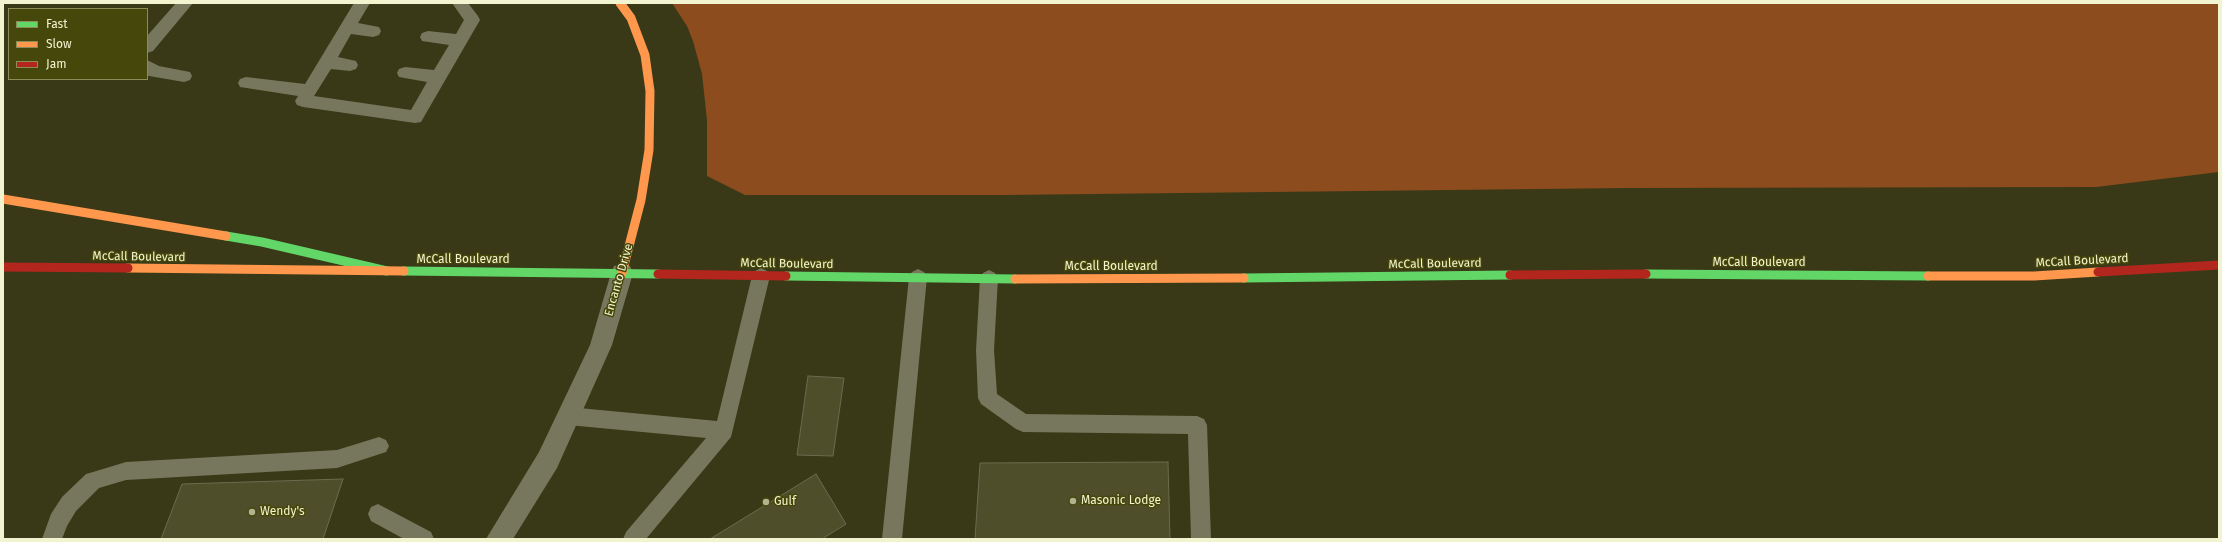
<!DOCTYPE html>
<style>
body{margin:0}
#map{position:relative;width:2222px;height:542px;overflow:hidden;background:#393918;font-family:"Fira Sans",sans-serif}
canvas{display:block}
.frame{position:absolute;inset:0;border:4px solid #f2f4cf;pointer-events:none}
.legend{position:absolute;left:8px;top:8px;width:140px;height:72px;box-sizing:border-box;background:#46470a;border:1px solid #8b8c59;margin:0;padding:5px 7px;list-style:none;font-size:12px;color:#f2f4cf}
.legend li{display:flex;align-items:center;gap:8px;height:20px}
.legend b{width:20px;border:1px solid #8b8c59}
</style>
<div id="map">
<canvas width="2222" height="542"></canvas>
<div class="frame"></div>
<ul class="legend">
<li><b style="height:5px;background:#63d668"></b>Fast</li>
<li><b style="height:5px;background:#ff974d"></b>Slow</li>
<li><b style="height:5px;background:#b3261e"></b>Jam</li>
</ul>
</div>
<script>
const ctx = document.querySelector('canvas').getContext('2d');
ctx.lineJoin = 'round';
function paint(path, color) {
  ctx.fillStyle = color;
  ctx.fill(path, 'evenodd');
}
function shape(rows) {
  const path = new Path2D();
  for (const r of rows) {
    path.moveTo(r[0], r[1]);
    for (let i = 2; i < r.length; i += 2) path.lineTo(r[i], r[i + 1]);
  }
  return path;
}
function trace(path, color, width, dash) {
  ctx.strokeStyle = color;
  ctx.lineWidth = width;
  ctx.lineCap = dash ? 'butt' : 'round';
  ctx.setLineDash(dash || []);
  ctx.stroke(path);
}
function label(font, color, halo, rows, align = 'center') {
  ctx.font = font + ' "Fira Sans",sans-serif';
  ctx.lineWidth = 3;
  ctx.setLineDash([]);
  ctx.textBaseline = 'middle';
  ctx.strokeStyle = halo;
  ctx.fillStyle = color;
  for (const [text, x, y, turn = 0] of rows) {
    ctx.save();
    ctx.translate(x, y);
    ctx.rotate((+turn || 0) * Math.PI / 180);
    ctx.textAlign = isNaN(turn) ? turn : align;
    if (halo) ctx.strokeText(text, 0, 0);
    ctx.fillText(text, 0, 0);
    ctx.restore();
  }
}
const green = shape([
 [672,3,2219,3,2219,172,2096,187,1627,188,1004,195,745,195,707,176,707,120,702,74,693,41,687,26]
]);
const building = shape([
 [808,376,844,378,833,456,797,455,808,376],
 [1168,462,1170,539,975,539,980,463,1168,462],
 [816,474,846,524,822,539,710,539,816,474],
 [343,479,323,539,161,539,182,484,343,479]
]);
const lane = shape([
 [176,3,193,3,153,51,147,53,147,36,176,3],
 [354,3,370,3,358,23,379,27,381,31,379,35,373,37,351,34,338,57,356,61,358,65,356,69,350,71,331,69,314,96,411,110,427,82,399,77,397,73,399,69,405,67,434,70,449,45,422,41,420,37,422,33,428,31,456,34,464,20,452,3,468,3,478,16,480,20,421,122,415,123,303,107,297,105,295,101,298,96,240,87,238,83,240,79,246,77,305,84,354,3],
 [147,60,159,66,190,72,192,76,190,80,184,82,149,76,147,75,147,60],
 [761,268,767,271,770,276,731,437,646,539,623,539,626,532,706,438,568,425,561,422,558,416,561,410,568,407,717,421,752,276,755,271,761,268],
 [918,269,924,272,927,277,902,539,882,539,909,277,912,272,918,269],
 [989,270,995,273,998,278,994,350,997,394,1026,414,1197,416,1204,419,1207,425,1211,539,1191,539,1188,434,1023,432,1016,429,981,404,978,398,976,350,980,278,983,273,989,270],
 [379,437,386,440,389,446,386,452,337,468,126,480,99,488,76,511,67,526,62,539,42,539,51,514,62,497,86,474,93,472,126,462,337,450,379,437],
 [378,504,431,532,434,539,404,539,371,521,368,514,371,507,378,504]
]);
const street = shape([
 [622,264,630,266,633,273,612,345,557,468,513,539,486,539,539,452,590,345,611,273,614,266,622,264]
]);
const fast = shape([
 [226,236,262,242,387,271],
 [404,271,658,274],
 [1646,274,1928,276],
 [786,276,1015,279],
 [1244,278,1510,275]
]);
const slow = shape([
 [620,3,631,18,645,55,650,91,649,150,641,200,622,273],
 [3,199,226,236],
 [128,268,404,271],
 [1928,276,2034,276,2098,272],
 [1015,279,1244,278]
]);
const jam = shape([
 [3,267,128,268],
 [2098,272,2219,265],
 [658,274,786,276],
 [1510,275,1646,274]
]);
const markers = [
 [1073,501,4,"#b1b38f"],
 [766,502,4,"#b1b38f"],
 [252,512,4,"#b1b38f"]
];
const streetNames = [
 ["McCall Boulevard",139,257,1],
 ["McCall Boulevard",463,260],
 ["McCall Boulevard",2082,261,-3],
 ["McCall Boulevard",1759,263],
 ["McCall Boulevard",787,264,1],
 ["McCall Boulevard",1435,264,-1],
 ["McCall Boulevard",1111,267],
 ["Encanto Drive",619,280,-74]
];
const poiNames = [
 ["Masonic Lodge",1081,501],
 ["Gulf",774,502],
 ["Wendy's",260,512]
];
paint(green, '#8c4c1e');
paint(building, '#4e4e2b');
trace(building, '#6b6c4e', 1);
paint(lane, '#76775c');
paint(street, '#76775c');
trace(fast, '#63d668', 9);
trace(slow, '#ff974d', 9);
trace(jam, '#b3261e', 9);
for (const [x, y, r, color] of markers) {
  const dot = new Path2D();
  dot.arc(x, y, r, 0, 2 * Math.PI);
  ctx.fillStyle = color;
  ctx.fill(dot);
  trace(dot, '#46470a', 1.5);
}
label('12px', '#f2f4cf', '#46470a', streetNames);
label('12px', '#f2f4cf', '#46470a', poiNames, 'left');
</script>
